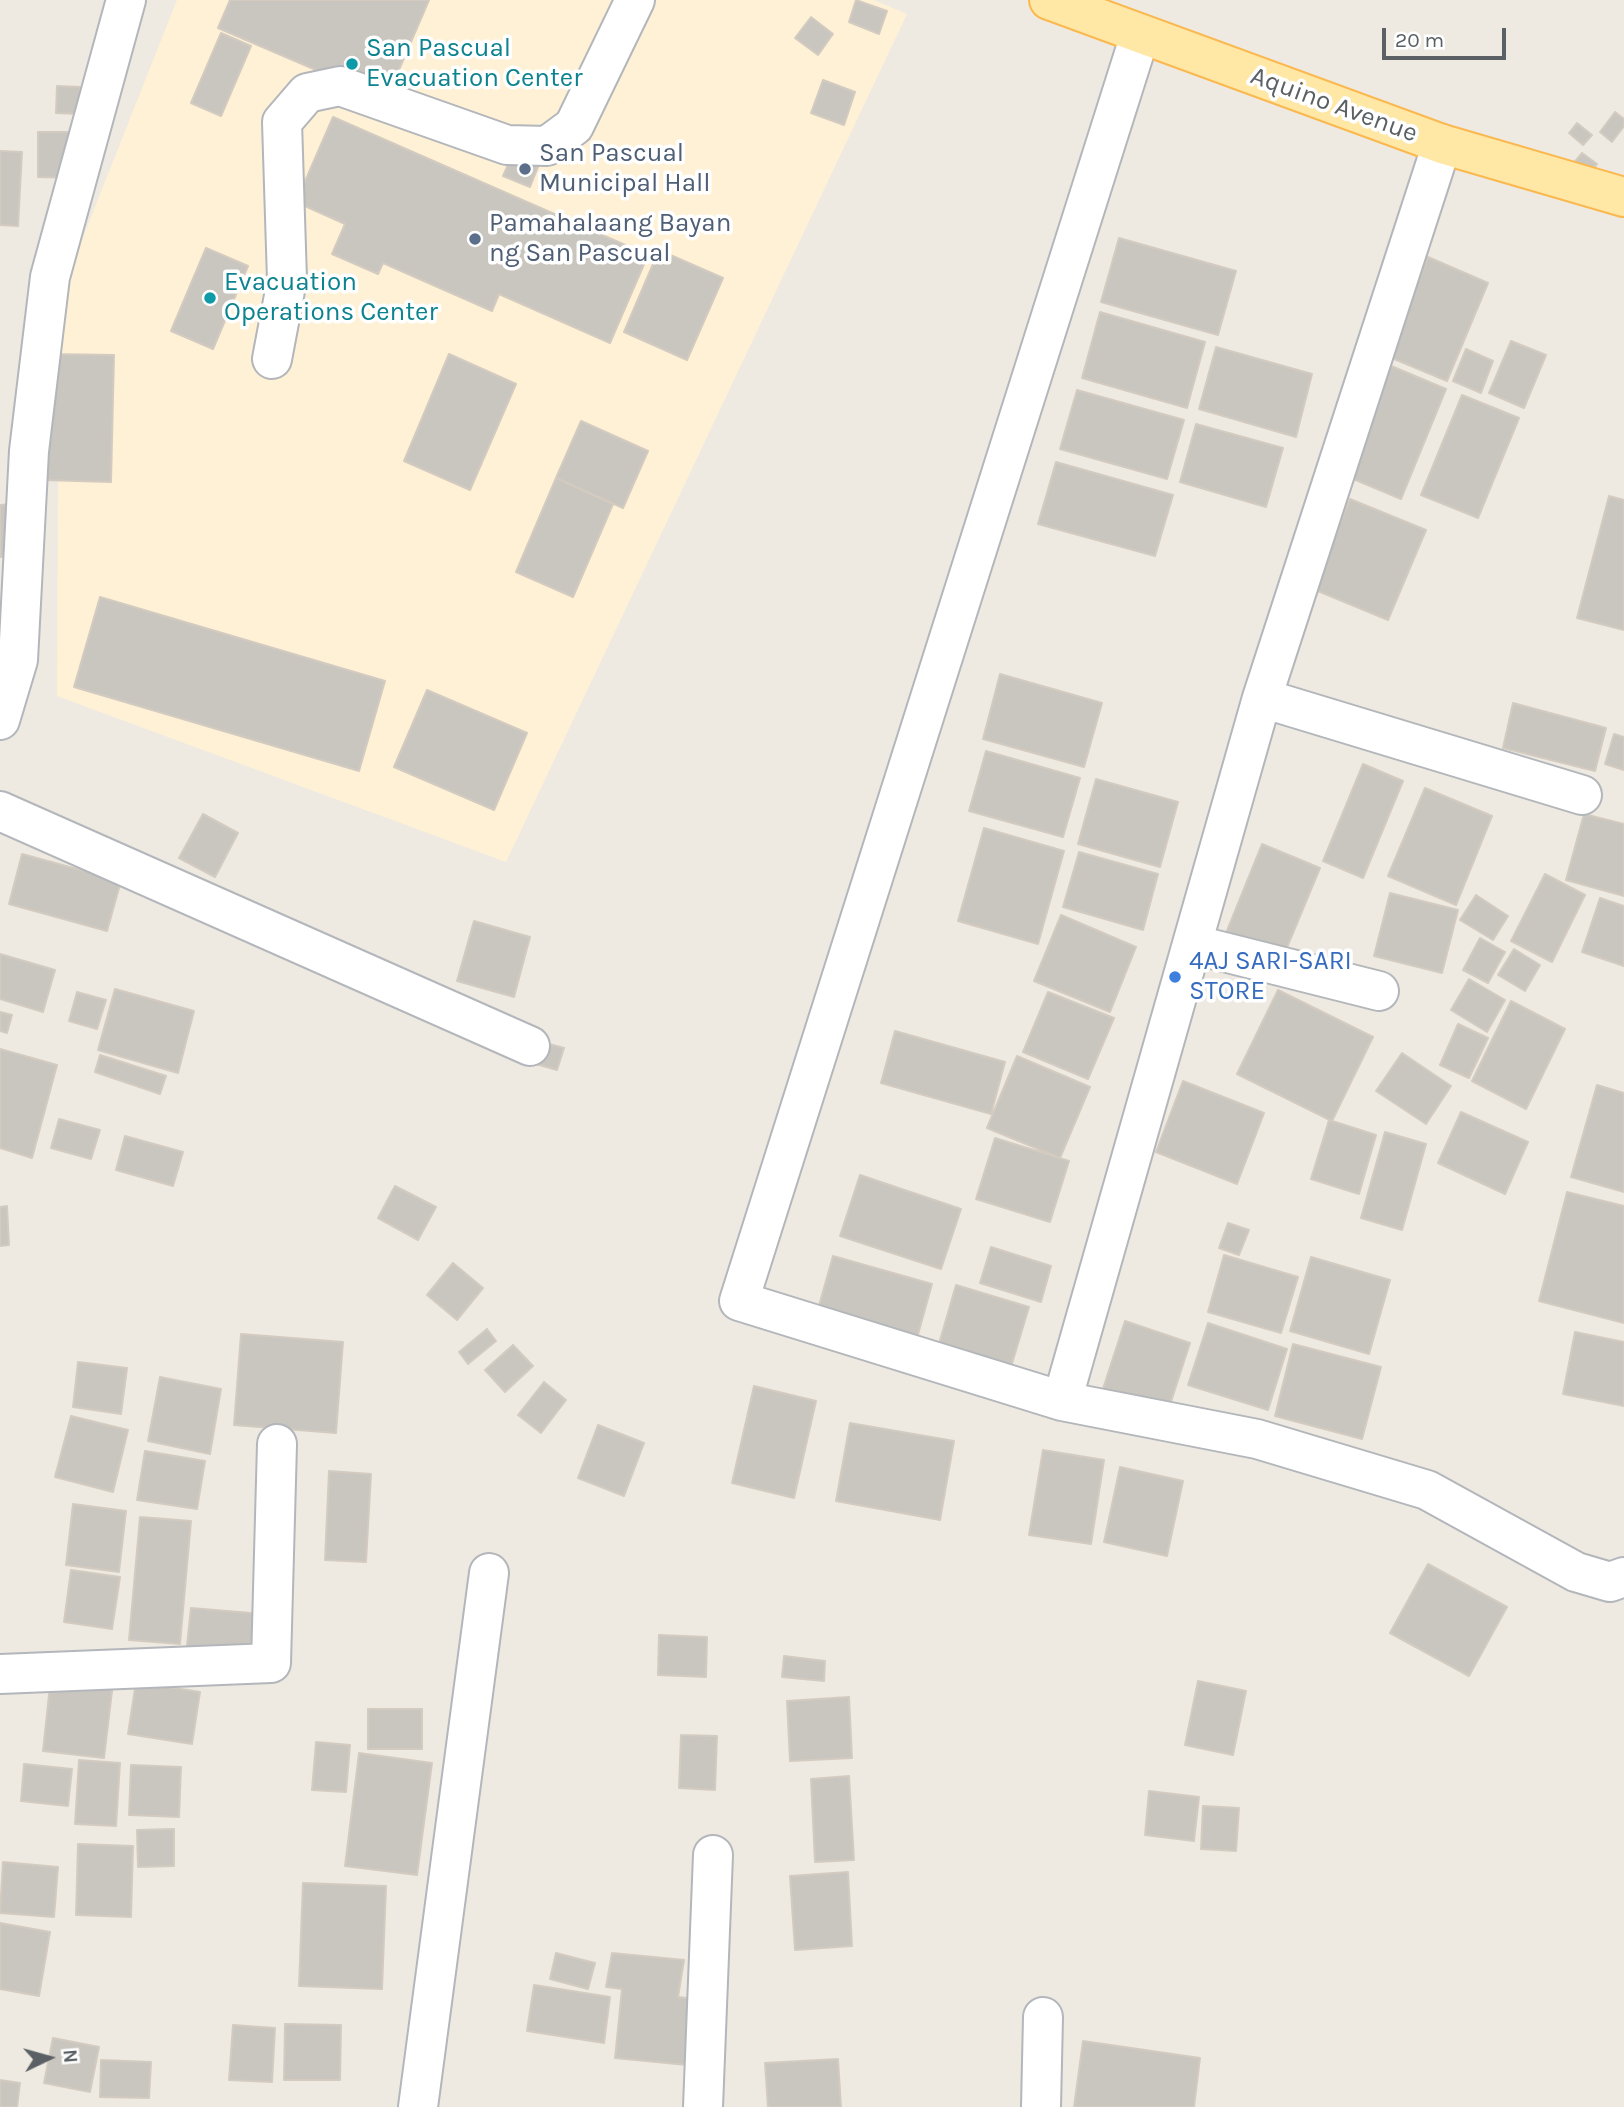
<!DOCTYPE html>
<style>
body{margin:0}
#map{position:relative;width:1624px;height:2107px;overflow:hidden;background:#eeeae2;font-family:Karla,sans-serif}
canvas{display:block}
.north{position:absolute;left:14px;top:2023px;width:70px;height:70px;-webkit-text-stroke:5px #fff;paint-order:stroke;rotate:85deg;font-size:19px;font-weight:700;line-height:28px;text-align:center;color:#5a6064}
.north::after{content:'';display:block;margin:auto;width:24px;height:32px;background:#5a6064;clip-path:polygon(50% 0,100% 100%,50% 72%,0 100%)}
.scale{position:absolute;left:1382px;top:28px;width:124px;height:32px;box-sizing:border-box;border:4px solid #5a6064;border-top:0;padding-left:9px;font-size:21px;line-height:24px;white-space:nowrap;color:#5a6064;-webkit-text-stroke:5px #fff;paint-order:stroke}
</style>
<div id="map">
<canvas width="1624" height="2107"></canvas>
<div class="north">N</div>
<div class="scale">20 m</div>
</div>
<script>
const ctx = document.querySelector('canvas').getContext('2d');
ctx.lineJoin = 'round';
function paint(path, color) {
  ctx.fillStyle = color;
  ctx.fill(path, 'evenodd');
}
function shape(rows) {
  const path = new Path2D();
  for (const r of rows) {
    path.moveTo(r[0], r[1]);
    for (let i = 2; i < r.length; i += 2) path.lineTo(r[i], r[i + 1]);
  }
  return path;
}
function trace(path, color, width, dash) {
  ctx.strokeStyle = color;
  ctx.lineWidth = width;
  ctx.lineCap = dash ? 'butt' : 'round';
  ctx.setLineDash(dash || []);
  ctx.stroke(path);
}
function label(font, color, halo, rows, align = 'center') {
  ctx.font = font + ' Karla,sans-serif';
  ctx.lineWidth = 7;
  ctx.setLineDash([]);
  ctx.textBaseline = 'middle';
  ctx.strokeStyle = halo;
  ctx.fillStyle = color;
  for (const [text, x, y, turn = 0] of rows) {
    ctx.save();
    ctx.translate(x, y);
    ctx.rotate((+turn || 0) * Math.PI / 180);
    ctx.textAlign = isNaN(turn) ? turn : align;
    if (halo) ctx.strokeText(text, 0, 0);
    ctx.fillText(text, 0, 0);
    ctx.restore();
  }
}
const commercial = shape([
 [177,0,874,0,907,14,506,862,57,696,59,298]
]);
const building = shape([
 [230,0,429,0,386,100,218,28,230,0],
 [856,0,887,11,879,34,849,22,856,0],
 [811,17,833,34,818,55,795,38,811,17],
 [221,33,251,46,221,116,191,103,221,33],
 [823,80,855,92,844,125,811,113,823,80],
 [57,86,80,87,79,114,56,113,57,86],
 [1615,112,1624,119,1624,126,1612,142,1600,132,1615,112],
 [333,117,648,255,610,343,499,294,492,311,383,263,378,274,332,254,345,224,296,202,333,117],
 [1577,123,1592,135,1583,145,1569,133,1577,123],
 [38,132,75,132,75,178,38,177,38,132],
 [0,151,22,152,18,226,0,225,0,151],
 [514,151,540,162,530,187,503,176,514,151],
 [1582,153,1597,164,1587,176,1573,164,1582,153],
 [1119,238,1236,271,1218,335,1101,302,1119,238],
 [206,248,248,266,213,349,171,331,206,248],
 [659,250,723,278,687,360,624,332,659,250],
 [1428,257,1488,283,1447,381,1387,356,1428,257],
 [1100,312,1205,342,1187,408,1082,378,1100,312],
 [1511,341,1546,355,1524,408,1489,393,1511,341],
 [1216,347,1312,374,1296,437,1199,409,1216,347],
 [1466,349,1493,361,1481,393,1453,381,1466,349],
 [47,354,114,355,111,482,44,480,47,354],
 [449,354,516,384,470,490,404,461,449,354],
 [1384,363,1446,389,1401,499,1339,473,1384,363],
 [1077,390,1184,420,1167,479,1060,449,1077,390],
 [1462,395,1519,418,1478,518,1421,495,1462,395],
 [581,421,648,451,623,508,556,478,581,421],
 [1196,424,1283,448,1266,507,1180,482,1196,424],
 [1056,462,1173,495,1155,556,1038,524,1056,462],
 [556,478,613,504,573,597,516,572,556,478],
 [1609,496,1624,500,1624,630,1577,618,1609,496],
 [1350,499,1426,530,1388,620,1313,589,1350,499],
 [12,504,14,556,0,557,0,505,12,504],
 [100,597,385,681,359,771,74,687,100,597],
 [1000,674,1102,703,1084,767,983,739,1000,674],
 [427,690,527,733,494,810,394,767,427,690],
 [1513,703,1606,728,1595,771,1503,748,1513,703],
 [1614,734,1624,737,1624,770,1605,764,1614,734],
 [986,751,1080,778,1063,837,969,811,986,751],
 [1363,764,1403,781,1363,878,1323,861,1363,764],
 [1096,779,1178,802,1160,867,1078,844,1096,779],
 [1425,788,1492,816,1456,905,1388,876,1425,788],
 [203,814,238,833,215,877,179,858,203,814],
 [1584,814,1624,824,1624,896,1566,880,1584,814],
 [984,828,1064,851,1038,944,958,921,984,828],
 [1262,844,1320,868,1283,957,1226,933,1262,844],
 [1079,852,1158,874,1143,930,1063,907,1079,852],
 [22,854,121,881,107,931,9,904,22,854],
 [1545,874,1585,895,1552,962,1511,941,1545,874],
 [1390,893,1458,910,1442,973,1374,956,1390,893],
 [1476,895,1508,916,1493,940,1460,920,1476,895],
 [1600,898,1624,906,1624,966,1582,952,1600,898],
 [1061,915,1136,947,1110,1012,1034,981,1061,915],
 [474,921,530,937,514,997,457,981,474,921],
 [1480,938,1505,952,1488,983,1463,970,1480,938],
 [1514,949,1540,965,1525,991,1498,975,1514,949],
 [0,954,55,970,43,1012,0,999,0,954],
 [1469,979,1505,1000,1487,1032,1451,1010,1469,979],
 [115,989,194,1011,178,1073,98,1050,115,989],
 [1278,990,1373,1037,1332,1121,1237,1074,1278,990],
 [77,992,106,1000,97,1029,69,1021,77,992],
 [1048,992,1114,1018,1088,1079,1023,1052,1048,992],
 [1511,1001,1565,1029,1526,1109,1472,1081,1511,1001],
 [0,1012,12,1015,7,1033,0,1031,0,1012],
 [1458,1024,1488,1038,1469,1078,1440,1065,1458,1024],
 [895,1031,1005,1062,991,1114,881,1083,895,1031],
 [534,1040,564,1048,557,1070,529,1062,534,1040],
 [0,1049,57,1065,32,1158,0,1148,0,1049],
 [1402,1053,1451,1086,1426,1124,1376,1091,1402,1053],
 [100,1055,166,1076,160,1094,95,1072,100,1055],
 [1017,1056,1090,1087,1060,1158,987,1128,1017,1056],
 [1183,1081,1264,1113,1237,1184,1156,1152,1183,1081],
 [1597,1085,1624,1093,1624,1192,1571,1177,1597,1085],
 [1461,1112,1528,1142,1505,1194,1438,1163,1461,1112],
 [59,1119,100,1130,91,1159,51,1148,59,1119],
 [1329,1120,1376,1135,1359,1194,1311,1179,1329,1120],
 [1385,1132,1426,1144,1402,1230,1361,1218,1385,1132],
 [125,1136,183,1152,173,1186,116,1170,125,1136],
 [995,1138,1069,1161,1050,1222,976,1199,995,1138],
 [860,1175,961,1209,941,1269,840,1236,860,1175],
 [395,1186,436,1207,418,1240,378,1218,395,1186],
 [1567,1192,1624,1206,1624,1323,1539,1301,1567,1192],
 [7,1206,9,1245,0,1246,0,1207,7,1206],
 [1228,1223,1249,1230,1239,1255,1219,1248,1228,1223],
 [991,1247,1051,1266,1041,1302,980,1283,991,1247],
 [1224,1255,1298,1277,1281,1333,1208,1312,1224,1255],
 [833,1256,932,1284,914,1349,815,1320,833,1256],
 [1311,1257,1390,1280,1369,1354,1290,1331,1311,1257],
 [453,1263,483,1288,457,1320,427,1295,453,1263],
 [956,1285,1029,1307,1011,1367,939,1344,956,1285],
 [1125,1321,1190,1343,1166,1417,1101,1395,1125,1321],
 [1208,1323,1287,1349,1268,1410,1188,1385,1208,1323],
 [487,1329,496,1341,468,1364,459,1352,487,1329],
 [1575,1332,1624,1342,1624,1406,1563,1394,1575,1332],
 [241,1334,343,1342,336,1433,234,1425,241,1334],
 [1293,1344,1381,1367,1362,1439,1275,1416,1293,1344],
 [513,1345,533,1366,505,1392,485,1370,513,1345],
 [78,1362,127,1368,121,1414,73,1407,78,1362],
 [160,1377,221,1389,210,1454,148,1441,160,1377],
 [544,1382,566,1400,541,1433,518,1415,544,1382],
 [754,1386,816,1401,794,1498,732,1483,754,1386],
 [71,1416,128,1430,113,1492,55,1477,71,1416],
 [850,1423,954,1441,940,1520,836,1501,850,1423],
 [598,1425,644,1443,624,1496,578,1478,598,1425],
 [1043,1450,1104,1460,1091,1544,1029,1535,1043,1450],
 [145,1451,205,1461,197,1509,137,1500,145,1451],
 [1120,1467,1183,1481,1167,1556,1104,1542,1120,1467],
 [329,1471,371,1474,366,1562,325,1560,329,1471],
 [73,1504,126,1511,119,1572,66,1565,73,1504],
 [140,1517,191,1521,180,1644,129,1640,140,1517],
 [1428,1564,1507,1607,1469,1676,1390,1633,1428,1564],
 [71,1570,120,1577,112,1629,64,1622,71,1570],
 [191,1608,263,1614,260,1660,186,1654,191,1608],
 [659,1635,707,1637,706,1677,658,1675,659,1635],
 [784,1656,825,1661,824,1681,782,1677,784,1656],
 [51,1676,113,1683,104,1758,43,1751,51,1676],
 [1198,1681,1246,1691,1233,1755,1185,1745,1198,1681],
 [136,1682,200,1692,192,1744,128,1734,136,1682],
 [849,1697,852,1758,790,1761,787,1701,849,1697],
 [368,1709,422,1709,422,1749,368,1749,368,1709],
 [681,1735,717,1736,715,1790,679,1788,681,1735],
 [316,1742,350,1745,346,1792,312,1790,316,1742],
 [359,1753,432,1763,417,1875,345,1866,359,1753],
 [79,1760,120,1763,116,1826,75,1824,79,1760],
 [24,1764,72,1769,68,1806,21,1801,24,1764],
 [131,1765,181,1767,179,1817,129,1815,131,1765],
 [849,1776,854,1860,815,1862,811,1779,849,1776],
 [1149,1791,1199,1797,1194,1841,1145,1835,1149,1791],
 [1203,1806,1239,1808,1236,1851,1201,1849,1203,1806],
 [174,1829,174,1866,138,1867,137,1830,174,1829],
 [78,1844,133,1846,131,1917,76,1915,78,1844],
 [3,1862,58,1867,54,1917,0,1913,3,1862],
 [848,1872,852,1946,795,1950,790,1876,848,1872],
 [303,1883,386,1886,382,1989,299,1986,303,1883],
 [0,1923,50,1932,39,1996,0,1989,0,1923],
 [556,1953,595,1963,588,1989,550,1979,556,1953],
 [612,1953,684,1960,678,1997,695,1999,687,2065,615,2058,622,1989,606,1987,612,1953],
 [534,1985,610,1997,604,2043,527,2031,534,1985],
 [285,2024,341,2025,340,2080,284,2080,285,2024],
 [233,2025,275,2028,272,2082,229,2080,233,2025],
 [53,2038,99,2047,90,2092,44,2083,53,2038],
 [1083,2041,1200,2058,1194,2107,1074,2107,1083,2041],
 [838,2059,841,2107,768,2107,765,2063,838,2059],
 [101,2060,151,2062,149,2098,100,2097,101,2060],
 [0,2080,20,2083,17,2107,0,2107,0,2080]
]);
const minor = shape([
 [1140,35,739,1301,1062,1401,1257,1439,1427,1490,1576,1572,1610,1582,1624,1577],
 [272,359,287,280,282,122,307,93,340,86,507,145,547,146,574,126,635,0],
 [1262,698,1582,795],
 [0,720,18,660,29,451,50,277,126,0],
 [0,811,530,1046],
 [1192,944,1379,991],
 [1062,1401,1262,698,1442,144],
 [0,1674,271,1663,277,1444],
 [418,2107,489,1573],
 [703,2107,713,1855],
 [1041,2107,1043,2017]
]);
const major = shape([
 [1049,0,1442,144,1624,197]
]);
const markers = [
 [352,64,7,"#0f9aa8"],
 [525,169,7,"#5c6f8a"],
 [475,239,7,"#5c6f8a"],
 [210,298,7,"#0f9aa8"],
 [1175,977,7,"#3f7fe0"]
];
const cultureNames = [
 ["San Pascual",366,49],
 ["Evacuation Center",366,79],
 ["Evacuation",224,283],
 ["Operations Center",224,313]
];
const streetNames = [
 ["Aquino Avenue",1334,105,20]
];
const serviceNames = [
 ["San Pascual",539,154],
 ["Municipal Hall",539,184],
 ["Pamahalaang Bayan",489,224],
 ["ng San Pascual",489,254]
];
const shopNames = [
 ["4AJ SARI-SARI",1189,962],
 ["STORE",1189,992]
];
paint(commercial, '#fff1d6');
paint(building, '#c9c5bf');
trace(building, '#d3cbc0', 2);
trace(minor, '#b3b6ba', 42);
trace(major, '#fab84f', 42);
trace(minor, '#fff', 38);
trace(major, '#ffe7a6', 38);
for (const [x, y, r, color] of markers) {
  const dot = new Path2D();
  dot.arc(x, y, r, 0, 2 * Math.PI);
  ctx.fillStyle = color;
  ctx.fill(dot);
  trace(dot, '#fff', 2.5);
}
label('26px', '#0d838f', '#fff', cultureNames, 'left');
label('26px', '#5a6064', '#fff', streetNames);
label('26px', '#4e5e75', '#fff', serviceNames, 'left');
label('26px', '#366cbe', '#fff', shopNames, 'left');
</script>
